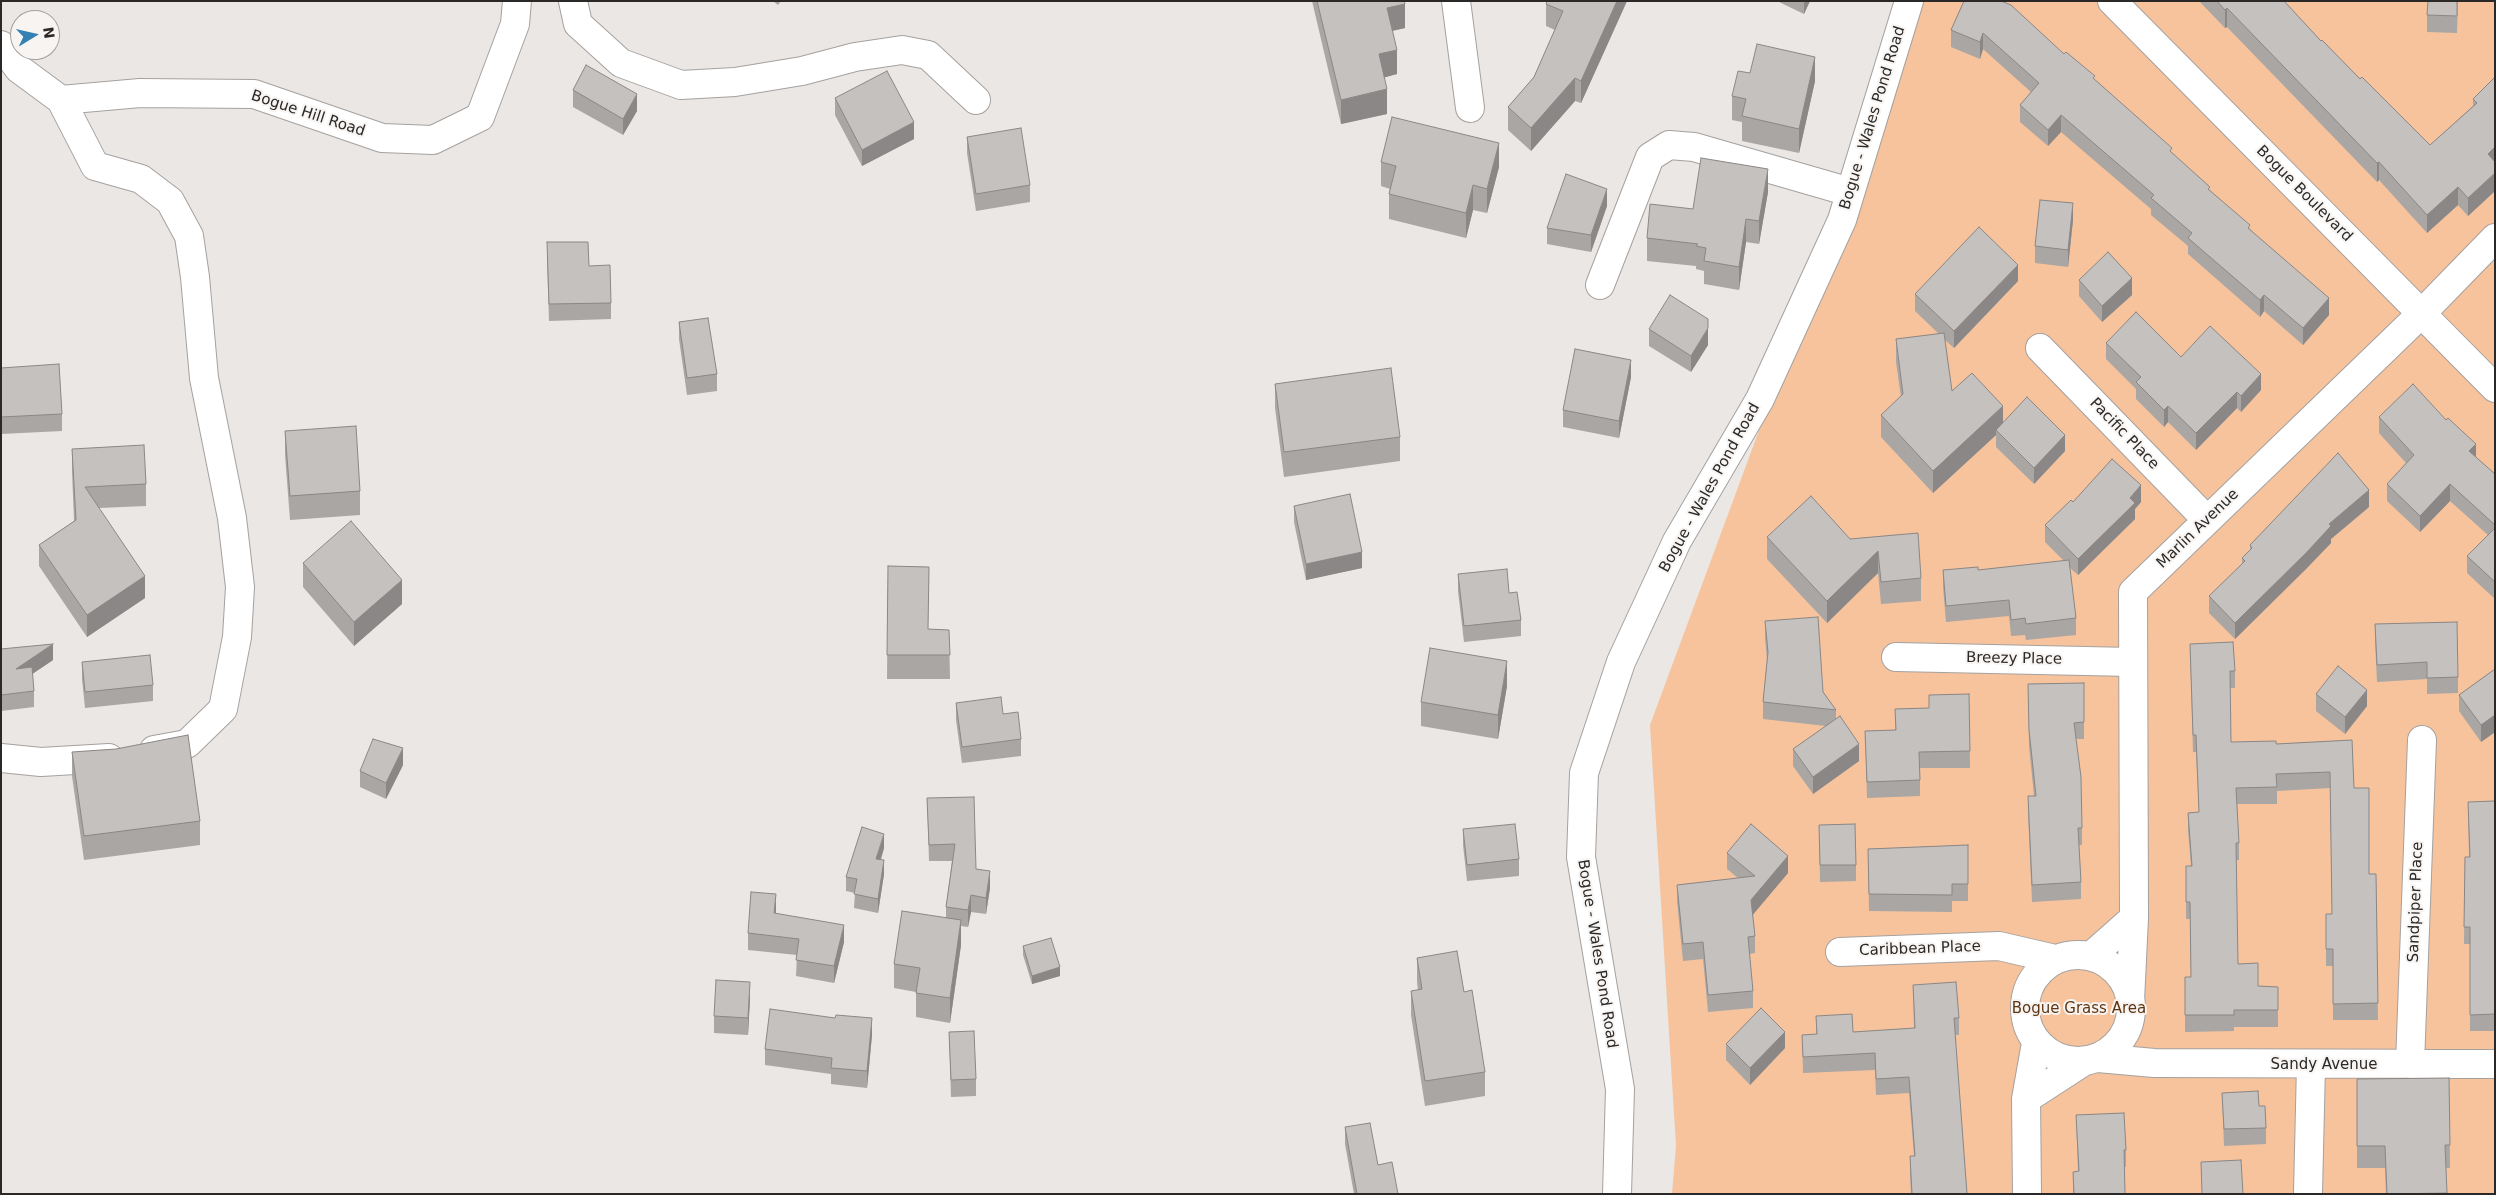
<!DOCTYPE html>
<style>
body{margin:0}
#map{position:relative;width:2496px;height:1195px;overflow:hidden;background:#eae7e4;font-family:"DejaVu Sans",sans-serif}
canvas{display:block}
.frame{position:absolute;inset:0;border:2px solid #2a2928;pointer-events:none}
.north{position:absolute;left:10px;top:10px;width:50px;height:50px;box-sizing:border-box;background:#f7f4f2;border:1px solid #a5a3a1;border-radius:50%;rotate:81deg;font-size:14px;font-weight:700;line-height:20px;text-align:center;color:#2a2928}
.north::after{content:'';display:block;margin:auto;width:18px;height:22px;background:#3581b4;clip-path:polygon(50% 0,100% 100%,50% 72%,0 100%)}
</style>
<div id="map">
<canvas width="2496" height="1195"></canvas>
<div class="frame"></div>
<div class="north">N</div>
</div>
<script>
const ctx = document.querySelector('canvas').getContext('2d');
ctx.lineJoin = 'round';
function paint(path, color) {
  ctx.fillStyle = color;
  ctx.fill(path, 'evenodd');
}
function shape(rows) {
  const path = new Path2D();
  for (const r of rows) {
    if (r.length === 3) {
      path.moveTo(r[0] + r[2], r[1]);
      path.arc(r[0], r[1], r[2], 0, 2 * Math.PI);
      continue;
    }
    path.moveTo(r[0], r[1]);
    for (let i = 2; i < r.length; i += 2) path.lineTo(r[i], r[i + 1]);
  }
  return path;
}
function trace(path, color, width, dash) {
  ctx.strokeStyle = color;
  ctx.lineWidth = width;
  ctx.lineCap = dash ? 'butt' : 'round';
  ctx.setLineDash(dash || []);
  ctx.stroke(path);
}
function label(font, color, halo, rows, align = 'center') {
  ctx.font = font + ' "DejaVu Sans",sans-serif';
  ctx.lineWidth = 4;
  ctx.setLineDash([]);
  ctx.textBaseline = 'middle';
  ctx.strokeStyle = halo;
  ctx.fillStyle = color;
  for (const [text, x, y, turn = 0] of rows) {
    ctx.save();
    ctx.translate(x, y);
    ctx.rotate((+turn || 0) * Math.PI / 180);
    ctx.textAlign = isNaN(turn) ? turn : align;
    if (halo) ctx.strokeText(text, 0, 0);
    ctx.fillText(text, 0, 0);
    ctx.restore();
  }
}
const green = shape([
 [1918,1,2495,1,2495,1194,1672,1194,1676,1146,1650,725]
]);
const minor = shape([
 [573,1,578,24,621,63,681,85,735,82,802,71,855,57,902,50,928,55,976,100],
 [1456,1,1470,108],
 [2112,1,2495,388],
 [1,45,19,69,61,100,140,93,254,94,382,138,433,140,480,117,515,24,517,1],
 [61,100,95,166,141,179,170,201,189,236,195,277,204,378,232,518,240,587,237,637,223,709,187,744,154,750],
 [1600,285,1650,157,1669,145,1694,147,1850,192],
 [2040,348,2207,520],
 [1896,657,2132,662],
 [1,758,41,762,109,758],
 [1840,952,1999,946,2055,959],
 [2078,1008,53],
 [2091,956,2134,918],
 [2130,1001,2134,918,2133,592,2421,314,2495,238],
 [2098,1058,2154,1063,2495,1064],
 [2410,1064,2422,740],
 [2026,1099,2083,1062],
 [2308,1193,2311,1065],
 [2027,1194,2026,1099,2036,1043]
]);
const tertiary = shape([
 [1617,1194,1620,1089,1581,857,1584,773,1621,662,1677,541,1760,399,1842,220,1909,1]
]);
const wall = shape([
 [773,1,781,1,778,5],
 [1312,1,1404,1,1405,28,1392,31,1397,74,1384,77,1387,114,1341,124],
 [1627,1,1581,103,1575,101,1531,151,1508,130,1508,107,1534,77,1555,30,1546,26,1546,4],
 [1777,1,1810,1,1804,14],
 [1964,1,2064,54,2095,80,2172,154,2250,229,2329,315,2303,345,2264,311,2260,317,2188,254,2188,246,2151,215,2151,209,2061,132,2048,146,2020,122,2020,105,2031,92,1983,49,1980,59,1951,47,1951,30],
 [2199,1,2284,1,2321,41,2430,145,2473,106,2473,99,2495,77,2495,191,2468,216,2458,205,2427,233,2379,180,2377,182,2227,27,2225,28],
 [2458,1,2457,33,2427,32,2427,15],
 [1750,73,1815,81,1799,153,1742,141,1742,122,1732,120,1732,96],
 [573,90,637,111,623,135,573,107],
 [835,98,914,139,862,166,835,115],
 [967,137,1030,185,1030,202,976,211,967,153],
 [1381,162,1499,167,1487,213,1473,210,1466,238,1389,219,1389,194,1390,189,1381,186],
 [1768,192,1759,244,1746,242,1739,290,1704,284,1704,271,1696,269,1696,266,1647,261,1647,238,1693,209],
 [1607,206,1591,252,1547,244,1547,228],
 [2073,220,2068,267,2035,263,2035,246],
 [547,259,589,266,611,303,611,319,549,321],
 [2495,269,2495,290,2494,290],
 [2079,280,2132,295,2102,322,2079,296],
 [2018,281,1954,348,1945,340,1952,391,2003,423,2065,451,2034,484,1996,447,1996,435,1933,493,1881,437,1881,415,1901,397,1896,362,1896,339,1939,334,1915,311,1915,294],
 [679,322,717,374,717,391,687,395,679,339],
 [1649,329,1708,345,1691,372,1649,346],
 [2106,343,2181,357,2261,390,2241,412,2237,408,2196,450,2168,422,2164,427,2136,399,2136,389,2106,359],
 [1,368,62,414,62,431,1,434],
 [1631,377,1619,438,1563,427,1563,410],
 [1275,384,1400,437,1400,461,1284,477,1275,408],
 [2379,417,2476,457,2495,474,2495,599,2467,573,2467,556,2488,535,2450,501,2420,532,2387,501,2387,484,2406,463,2379,433],
 [285,431,360,491,360,515,290,520,285,455],
 [72,449,146,484,146,506,99,508,145,598,87,637,39,566,39,545,74,521,72,471],
 [2073,502,2141,502,2135,509,2135,519,2078,575,2070,568,2076,618,2076,635,2026,640,2025,635,2011,636,2009,616,1946,622,1943,587,1943,570,1978,570,2064,561,2045,542,2045,525],
 [1294,506,1362,568,1306,580,1294,522],
 [2369,507,2331,539,2331,543,2307,568,2235,639,2209,613,2209,596,2242,564,2242,558,2250,550,2250,545],
 [1767,537,1850,539,1921,578,1921,601,1881,604,1878,573,1827,623,1767,559],
 [303,563,402,604,354,646,303,587],
 [888,566,929,567,928,629,949,630,950,679,887,679],
 [1458,574,1509,593,1521,620,1521,636,1464,642,1458,591],
 [1765,621,1823,692,1836,710,1836,719,1859,761,1813,794,1793,766,1793,749,1826,726,1763,719,1763,702,1767,660,1765,638],
 [2375,624,2458,677,2458,693,2427,694,2427,679,2377,682,2375,641],
 [2190,644,2235,671,2235,688,2230,688,2231,742,2276,744,2352,740,2354,788,2369,874,2376,874,2378,1020,2333,1020,2333,966,2326,966,2326,914,2332,914,2330,788,2277,791,2277,804,2237,804,2239,843,2239,860,2236,860,2238,964,2258,986,2278,987,2278,1027,2234,1027,2234,1031,2185,1032,2185,977,2191,977,2190,919,2186,919,2186,866,2191,866,2188,830,2188,813,2199,812,2196,752,2193,752],
 [1,649,53,660,32,674,34,691,34,707,1,711],
 [82,662,153,685,153,701,85,708,82,679],
 [2495,669,2495,732,2481,742,2459,711,2459,695],
 [2084,683,2084,739,2076,739,2082,828,2082,845,2079,845,2081,882,2081,899,2032,902,2028,813,2028,796,2034,796,2029,746,2028,684],
 [1507,686,1498,739,1421,726,1421,702],
 [1969,694,1970,768,1920,768,1920,796,1867,798,1865,731,1895,730,1895,709,1929,708],
 [2316,694,2367,706,2345,734,2316,711],
 [956,703,1003,714,1021,739,1021,756,962,763,956,720],
 [72,752,200,821,200,845,84,860,72,776],
 [403,765,386,799,360,787,360,771],
 [927,798,976,869,990,888,986,914,971,912,968,927,961,926,961,945,950,1023,916,1017,916,992,894,988,894,964,946,918,946,907,952,861,929,861],
 [2495,801,2495,1031,2470,1031,2470,944,2464,944,2465,857,2469,857,2468,802],
 [1819,825,1856,865,1856,881,1820,882],
 [1463,829,1519,859,1519,876,1467,881,1463,845],
 [1968,845,1968,901,1952,901,1952,912,1869,911,1868,849],
 [884,848,881,860,884,874,878,913,854,908,855,893,846,891,846,877],
 [1727,853,1788,873,1752,915,1755,936,1755,953,1749,954,1753,991,1753,1008,1708,1012,1703,959,1683,961,1677,901,1677,885,1738,878,1727,869],
 [776,913,844,942,834,983,796,976,797,955,748,950,748,933],
 [1023,946,1060,976,1032,984,1023,955],
 [1417,958,1464,992,1485,1072,1485,1096,1425,1106,1411,1015,1411,991,1418,990,1417,982],
 [1913,985,1959,1018,1959,1035,1955,1035,1967,1194,1911,1194,1910,1173,1910,1156,1914,1156,1909,1093,1876,1095,1875,1070,1803,1073,1802,1035,1816,1035,1816,1016,1853,1032,1914,1028],
 [750,998,748,1035,714,1033,714,1016],
 [949,1032,976,1079,976,1096,951,1097],
 [872,1035,867,1088,831,1084,831,1074,765,1065,765,1049],
 [1726,1044,1785,1048,1750,1085,1726,1060],
 [2449,1078,2450,1168,2445,1168,2447,1194,2386,1194,2385,1168,2357,1168,2357,1079],
 [2222,1093,2266,1128,2266,1144,2224,1146],
 [2076,1115,2126,1150,2126,1167,2124,1167,2125,1194,2073,1194,2073,1172,2078,1171],
 [1345,1127,1378,1165,1398,1194,1354,1194,1345,1144]
]);
const shadedWall = shape([
 [1617,1,1627,1,1581,103,1581,81],
 [1804,1,1810,1,1804,14],
 [1405,4,1405,28,1387,32,1387,8],
 [2227,8,2227,27,2225,28,2225,10],
 [1983,33,1983,49,1980,59,1980,42],
 [1397,50,1397,74,1379,79,1379,54],
 [1815,57,1815,81,1799,153,1799,129],
 [1575,78,1575,101,1531,151,1531,128],
 [1387,89,1387,114,1341,124,1341,100],
 [637,94,637,111,623,135,623,119],
 [2061,115,2061,132,2048,146,2048,130],
 [914,122,914,139,862,166,862,150],
 [1499,143,1499,167,1487,213,1487,189],
 [2495,147,2495,165,2488,154],
 [2379,162,2379,180,2377,182,2377,163],
 [1768,169,1768,192,1759,244,1759,221],
 [2495,173,2495,191,2468,216,2468,198],
 [1473,185,1473,210,1466,238,1466,213],
 [2458,187,2458,205,2427,233,2427,215],
 [1607,189,1607,206,1591,252,1591,235],
 [2073,203,2073,220,2068,267,2068,250],
 [1746,219,1746,242,1739,290,1739,267],
 [2018,265,2018,281,1954,348,1954,331],
 [2132,278,2132,295,2102,322,2102,306],
 [2264,295,2264,311,2260,317,2260,300],
 [2329,298,2329,315,2303,345,2303,328],
 [1708,328,1708,345,1691,372,1691,356],
 [1631,360,1631,377,1619,438,1619,421],
 [2261,374,2261,390,2241,412,2241,396],
 [2237,392,2237,408,2196,450,2196,433],
 [2003,406,2003,429,1996,430,1996,435,1933,493,1933,471],
 [2168,406,2168,422,2164,427,2164,410],
 [2065,435,2065,451,2034,484,2034,468],
 [2476,444,2476,460,2469,451],
 [2450,484,2450,501,2420,532,2420,516],
 [2141,485,2141,502,2135,509,2135,519,2078,575,2078,559],
 [2369,490,2369,507,2331,539,2331,543,2307,568,2235,639,2235,623,2329,524],
 [1878,551,1878,573,1827,623,1827,601],
 [1362,552,1362,568,1306,580,1306,564],
 [145,576,145,598,87,637,87,615],
 [402,580,402,604,354,646,354,622],
 [53,644,53,660,16,685,16,669],
 [1507,661,1507,686,1498,739,1498,715],
 [2367,690,2367,706,2345,734,2345,717],
 [2495,715,2495,732,2481,742,2481,725],
 [1859,744,1859,761,1813,794,1813,777],
 [403,748,403,765,386,799,386,783],
 [884,834,884,848,876,873,876,859],
 [1788,856,1788,873,1751,917,1751,900],
 [884,860,884,874,878,913,878,899],
 [990,871,990,888,986,914,986,898],
 [776,894,776,911,774,930,774,913],
 [971,895,971,912,968,927,968,910],
 [961,920,961,945,950,1023,950,998],
 [844,925,844,942,834,983,834,966],
 [1060,967,1060,976,1032,984,1032,976],
 [750,982,750,998,748,1035,748,1018],
 [872,1018,872,1035,867,1088,867,1071],
 [1785,1032,1785,1048,1750,1085,1750,1068]
]);
const building = shape([
 [1317,1,1404,1,1405,4,1387,8,1397,50,1379,54,1387,89,1341,100,1317,1],
 [1547,1,1617,1,1581,81,1575,78,1531,128,1508,107,1534,77,1563,11,1546,4,1547,1],
 [1964,1,2001,1,2011,5,2064,54,2066,52,2095,76,2093,78,2172,148,2170,151,2210,187,2208,189,2250,225,2248,228,2329,298,2303,328,2264,295,2260,300,2188,238,2192,233,2151,198,2154,195,2061,115,2048,130,2020,105,2039,83,1983,33,1980,42,1951,30,1964,1],
 [2217,1,2284,1,2321,41,2322,40,2360,79,2362,77,2430,145,2477,103,2473,99,2495,77,2495,147,2488,154,2495,162,2495,173,2468,198,2458,187,2427,215,2379,162,2377,163,2227,8,2225,10,2217,1],
 [2428,1,2457,1,2457,16,2427,15,2428,1],
 [1757,44,1815,57,1799,129,1742,116,1746,99,1732,96,1738,71,1750,73,1757,44],
 [586,65,637,94,623,119,573,90,586,65],
 [887,71,914,122,862,150,835,98,887,71],
 [1392,117,1499,143,1487,189,1473,185,1466,213,1389,194,1396,166,1381,162,1392,117],
 [1021,128,1030,185,976,194,967,137,1021,128],
 [1701,158,1768,169,1759,221,1746,219,1739,267,1704,261,1706,248,1696,246,1698,244,1647,238,1650,204,1693,209,1701,158],
 [1566,174,1607,189,1591,235,1547,228,1566,174],
 [2040,200,2073,203,2068,250,2035,246,2040,200],
 [1979,227,2018,265,1954,331,1915,294,1979,227],
 [547,242,588,242,589,266,610,265,611,303,549,304,547,242],
 [2108,252,2132,278,2102,306,2079,280,2108,252],
 [1670,295,1708,319,1708,328,1691,356,1649,329,1670,295],
 [2136,312,2181,357,2210,326,2261,374,2241,396,2237,392,2196,433,2168,406,2164,410,2136,382,2141,377,2106,343,2136,312],
 [708,318,717,374,687,378,679,322,708,318],
 [1944,333,1952,391,1972,373,2003,406,1933,471,1881,415,1903,394,1896,339,1944,333],
 [1575,349,1631,360,1619,421,1563,410,1575,349],
 [59,364,62,414,1,417,1,368,59,364],
 [1391,368,1400,437,1284,452,1275,384,1391,368],
 [2413,384,2446,420,2448,418,2476,444,2469,451,2495,474,2495,525,2450,484,2420,516,2387,484,2414,455,2379,417,2413,384],
 [2027,397,2065,435,2034,468,1996,430,2027,397],
 [356,426,360,491,290,496,285,431,356,426],
 [144,445,146,484,85,487,145,576,87,615,39,545,76,520,72,449,144,445],
 [2338,453,2369,490,2329,524,2331,526,2307,552,2235,623,2209,596,2245,561,2242,558,2252,548,2250,545,2338,453],
 [2112,459,2141,485,2130,498,2135,503,2078,559,2045,525,2071,500,2073,502,2112,459],
 [1350,494,1362,552,1306,564,1294,506,1350,494],
 [1811,496,1850,539,1918,533,1921,578,1881,582,1878,551,1827,601,1767,537,1811,496],
 [351,521,402,580,354,622,303,563,351,521],
 [2495,528,2495,582,2467,556,2495,528],
 [2069,560,2076,618,2026,624,2025,618,2011,620,2009,600,1946,606,1943,570,1978,567,1978,570,2069,560],
 [888,566,929,567,928,629,949,630,950,655,887,655,888,566],
 [1507,569,1509,593,1517,592,1521,620,1464,626,1458,574,1507,569],
 [1818,617,1823,692,1836,710,1763,702,1768,652,1765,621,1818,617],
 [2457,622,2458,677,2427,678,2427,662,2377,665,2375,624,2457,622],
 [2233,642,2235,671,2230,671,2231,742,2276,741,2276,744,2352,740,2354,788,2369,788,2369,874,2376,874,2378,1003,2333,1004,2333,949,2326,949,2326,914,2332,914,2330,772,2276,774,2277,787,2236,788,2239,843,2236,843,2238,964,2258,963,2258,986,2278,987,2278,1010,2234,1010,2234,1015,2185,1015,2185,977,2191,977,2190,902,2186,902,2186,866,2192,866,2188,813,2199,812,2196,735,2193,735,2190,644,2233,642],
 [53,644,16,669,32,667,34,691,1,695,1,649,53,644],
 [1430,648,1507,661,1498,715,1421,702,1430,648],
 [150,655,153,685,85,692,82,662,150,655],
 [2338,666,2367,690,2345,717,2316,694,2338,666],
 [2495,669,2495,715,2481,725,2459,695,2495,669],
 [2084,683,2084,722,2074,723,2081,777,2082,828,2078,828,2081,882,2032,885,2028,796,2036,796,2029,730,2028,684,2084,683],
 [1969,694,1970,751,1919,752,1920,780,1867,782,1865,731,1896,730,1895,709,1929,708,1929,695,1969,694],
 [1001,697,1003,714,1018,712,1021,739,962,747,956,703,1001,697],
 [1840,716,1859,744,1813,777,1793,749,1840,716],
 [188,735,200,821,84,836,72,752,116,749,188,735],
 [373,739,403,748,386,783,360,771,373,739],
 [974,797,976,869,990,871,986,898,971,895,968,910,946,907,955,844,929,845,927,798,974,797],
 [2495,801,2495,1014,2470,1015,2470,927,2464,927,2465,857,2470,857,2468,802,2495,801],
 [1515,824,1519,859,1467,865,1463,829,1515,824],
 [1751,824,1788,856,1751,900,1755,936,1748,937,1753,991,1708,995,1703,942,1683,944,1677,885,1755,876,1727,853,1751,824],
 [1855,824,1856,865,1820,865,1819,825,1855,824],
 [862,827,884,834,876,859,884,860,878,899,854,894,857,879,846,877,862,827],
 [1968,845,1968,884,1952,884,1952,895,1869,894,1868,849,1968,845],
 [751,892,776,894,774,913,844,925,834,966,796,960,799,939,748,933,751,892],
 [902,911,961,920,950,998,916,993,920,968,894,964,902,911],
 [1051,938,1060,967,1032,976,1023,946,1051,938],
 [1457,951,1464,992,1472,990,1485,1072,1425,1081,1411,991,1422,989,1417,958,1457,951],
 [716,980,750,982,748,1018,714,1016,716,980],
 [1956,982,1959,1018,1954,1018,1967,1194,1912,1194,1910,1156,1915,1156,1909,1077,1876,1079,1875,1053,1803,1057,1802,1035,1817,1034,1816,1016,1852,1014,1853,1032,1915,1028,1913,985,1956,982],
 [1761,1008,1785,1032,1750,1068,1726,1044,1761,1008],
 [770,1009,835,1018,836,1015,872,1018,867,1071,831,1068,832,1058,765,1049,770,1009],
 [974,1031,976,1079,951,1080,949,1032,974,1031],
 [2449,1078,2450,1145,2445,1145,2447,1193,2387,1194,2385,1146,2357,1146,2357,1079,2449,1078],
 [2258,1091,2259,1106,2265,1106,2266,1128,2224,1129,2222,1093,2258,1091],
 [2124,1113,2126,1150,2124,1150,2125,1194,2074,1194,2073,1172,2079,1171,2076,1115,2124,1113],
 [1370,1123,1378,1165,1392,1162,1398,1194,1357,1194,1345,1127,1370,1123],
 [2241,1160,2243,1194,2202,1194,2201,1162,2241,1160]
]);
const streetNames = [
 ["Bogue Hill Road",308,114,18],
 ["Bogue - Wales Pond Road",1873,118,-73],
 ["Bogue Boulevard",2304,194,45],
 ["Pacific Place",2124,434,46],
 ["Bogue - Wales Pond Road",1710,488,-61],
 ["Marlin Avenue",2198,529,-44],
 ["Breezy Place",2014,659,1],
 ["Sandpiper Place",2416,902,-88],
 ["Caribbean Place",1920,949,-2],
 ["Bogue - Wales Pond Road",1597,954,81],
 ["Sandy Avenue",2324,1065]
];
const parkNames = [
 ["Bogue Grass Area",2079,1009]
];
paint(green, '#f6c39d');
trace(minor, '#a5a19f', 30);
trace(tertiary, '#a5a19f', 30);
trace(minor, '#fff', 28);
trace(tertiary, '#fff', 28);
paint(wall, '#a9a6a4');
paint(shadedWall, '#8a8786');
paint(building, '#c5c1bf');
trace(building, '#8a8786', 1);
label('15px', '#2a2928', '#f7f4f2', streetNames);
label('15px', '#5f3612', '#f7f4f2', parkNames);
</script>
